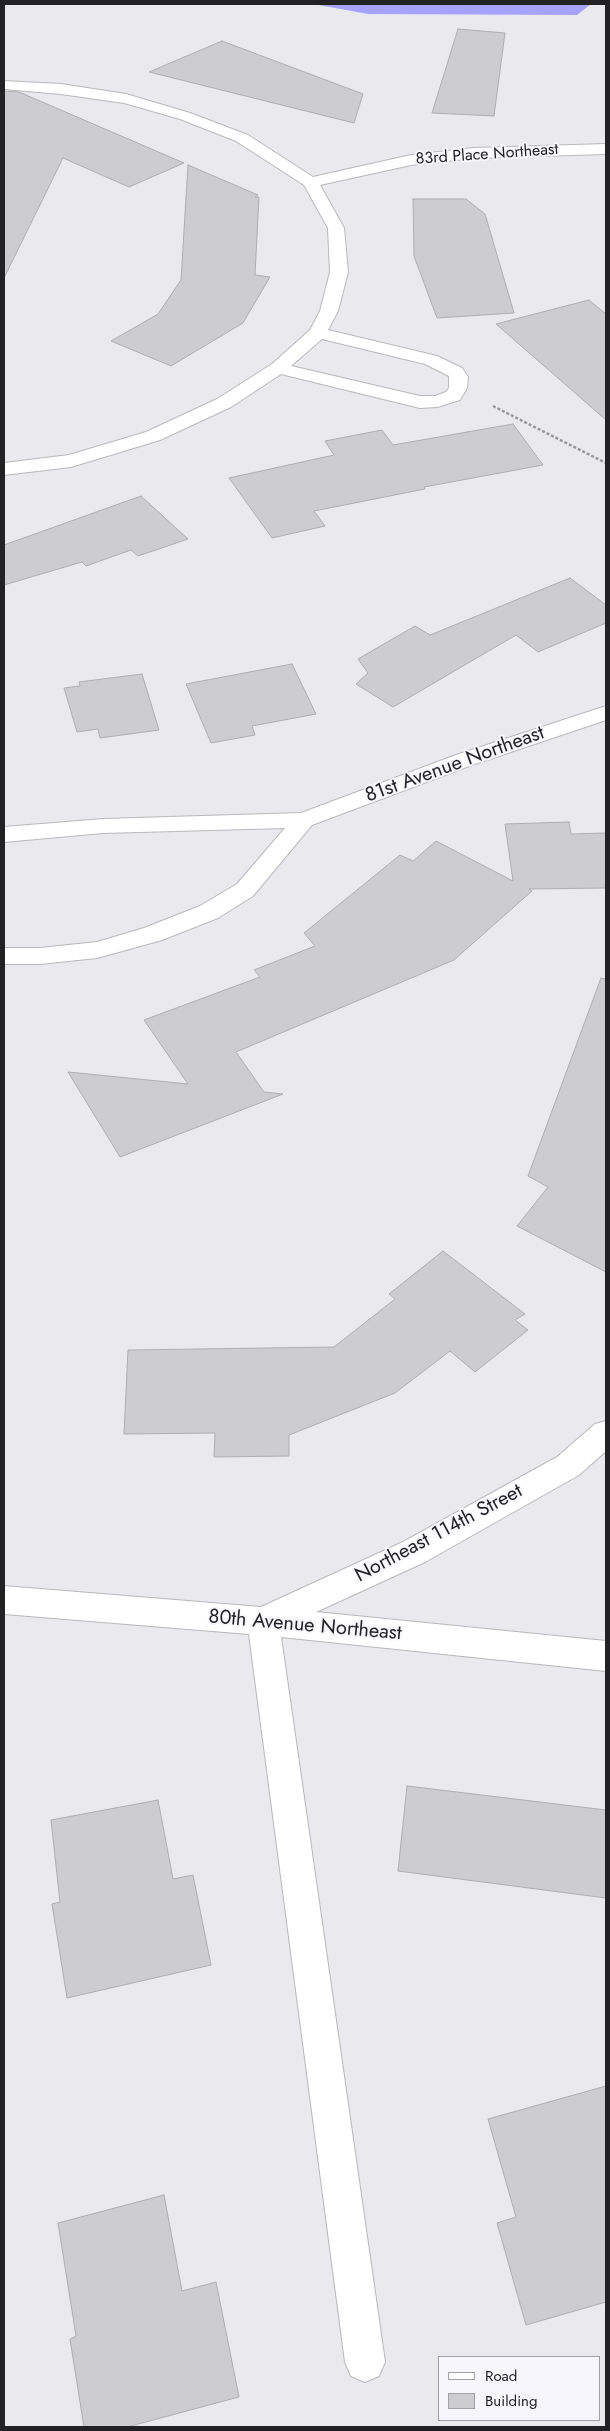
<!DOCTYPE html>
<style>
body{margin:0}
#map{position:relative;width:610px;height:2431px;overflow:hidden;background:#e9e9ee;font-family:Jost,sans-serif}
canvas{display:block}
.frame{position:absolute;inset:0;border:5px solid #222224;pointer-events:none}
.legend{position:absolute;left:438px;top:2356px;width:162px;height:65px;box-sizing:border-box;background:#f6f6fc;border:1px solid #a1a1a6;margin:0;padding:6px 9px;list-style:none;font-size:15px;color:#222224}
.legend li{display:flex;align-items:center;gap:10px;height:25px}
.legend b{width:25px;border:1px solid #a1a1a6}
</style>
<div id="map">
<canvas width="610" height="2431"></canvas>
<div class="frame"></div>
<ul class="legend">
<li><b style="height:6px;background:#fff"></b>Road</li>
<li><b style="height:14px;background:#ccccd1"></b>Building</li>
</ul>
</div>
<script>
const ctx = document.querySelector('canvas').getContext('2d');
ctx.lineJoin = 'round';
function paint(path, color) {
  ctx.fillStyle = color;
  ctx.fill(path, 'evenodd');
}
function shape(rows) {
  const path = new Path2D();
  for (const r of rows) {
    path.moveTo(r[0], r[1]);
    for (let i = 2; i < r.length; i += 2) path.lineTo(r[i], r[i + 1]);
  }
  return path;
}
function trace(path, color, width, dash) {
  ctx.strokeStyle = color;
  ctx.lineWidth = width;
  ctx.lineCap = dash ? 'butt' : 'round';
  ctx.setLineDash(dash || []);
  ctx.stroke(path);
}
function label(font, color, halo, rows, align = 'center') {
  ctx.font = font + ' Jost,sans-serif';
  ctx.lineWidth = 4;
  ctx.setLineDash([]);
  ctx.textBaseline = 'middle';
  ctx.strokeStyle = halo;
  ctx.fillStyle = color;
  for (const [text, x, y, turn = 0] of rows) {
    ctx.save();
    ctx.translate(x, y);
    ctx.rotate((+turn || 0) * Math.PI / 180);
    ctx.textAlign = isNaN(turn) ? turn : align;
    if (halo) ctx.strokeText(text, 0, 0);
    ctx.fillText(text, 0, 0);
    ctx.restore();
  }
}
const forest = shape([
 [313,4,591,4,577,15,368,14]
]);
const building = shape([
 [458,29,505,33,494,116,432,113,458,29],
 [222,41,363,94,354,123,149,72,222,41],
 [4,91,19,92,184,163,129,187,63,158,4,278,4,91],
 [188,165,258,195,255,197,259,197,255,275,270,277,243,323,171,366,111,341,158,314,181,280,188,165],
 [413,199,466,199,485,214,514,313,437,318,414,256,413,199],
 [589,300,606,314,606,420,496,324,589,300],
 [513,424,543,465,424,487,425,489,314,511,325,526,272,538,229,478,334,455,325,441,382,430,393,445,513,424],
 [141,496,188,539,138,556,131,550,86,566,82,562,4,585,4,545,141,496],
 [570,578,606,605,606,623,538,652,516,635,393,707,356,684,368,673,358,659,415,626,430,635,570,578],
 [292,664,316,714,252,726,255,735,211,743,186,684,292,664],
 [142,674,159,730,100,738,98,729,77,732,64,688,80,686,79,682,142,674],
 [569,822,571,834,606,833,606,888,529,889,532,891,454,960,236,1052,264,1092,283,1094,120,1157,68,1072,188,1084,144,1020,260,977,254,970,315,946,304,933,400,855,413,861,436,841,513,881,505,824,569,822],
 [601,978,606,979,606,1272,517,1226,548,1187,528,1176,601,978],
 [443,1251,525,1314,515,1320,528,1330,475,1372,450,1351,395,1393,289,1435,289,1456,214,1457,215,1433,124,1434,128,1350,334,1347,395,1299,389,1294,443,1251],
 [407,1786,606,1810,606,1898,398,1871,407,1786],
 [158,1800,173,1879,193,1875,211,1965,67,1998,52,1904,60,1902,51,1820,158,1800],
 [606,2086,606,2302,526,2325,497,2223,516,2217,488,2119,606,2086],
 [164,2195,182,2291,216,2282,239,2397,127,2427,84,2427,70,2339,76,2336,58,2223,164,2195]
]);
const path = shape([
 [493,406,606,463]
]);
const minor = shape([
 [4,81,61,84,126,94,190,113,248,135,313,177,411,155,474,148,606,144,606,154,474,158,411,165,320,185,344,228,348,272,338,311,328,330,437,356,462,368,468,377,467,388,460,400,437,407,420,408,281,374,231,407,160,440,71,467,4,475,4,463,69,455,146,432,217,399,272,364,310,330,320,311,330,272,328,228,304,185,236,141,180,119,124,103,61,94,4,89,4,81],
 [322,339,425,364,449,376,449,388,446,392,435,396,420,396,291,366,322,339],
 [606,706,606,720,472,765,312,825,253,896,218,918,162,940,97,958,40,964,4,964,4,948,40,948,97,942,144,928,200,906,237,884,285,828,103,833,4,842,4,827,103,819,301,813,456,755,606,706],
 [606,1421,606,1451,579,1475,425,1562,316,1612,606,1641,606,1671,281,1637,385,2362,379,2376,365,2382,351,2376,345,2362,249,1634,4,1614,4,1586,261,1607,403,1542,557,1457,595,1424,606,1421]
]);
const farStreetnames = [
 ["83rd Place Northeast",487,155,-4]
];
const streetNames = [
 ["81st Avenue Northeast",455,765,-20],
 ["Northeast 114th Street",439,1534,-28],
 ["80th Avenue Northeast",305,1626,5]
];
paint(forest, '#a6a3fe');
paint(building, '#ccccd1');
trace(building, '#adadb2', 1);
trace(minor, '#b8b8bd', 2);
trace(path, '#98989c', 2.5, [3, 2]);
paint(minor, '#fff');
label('16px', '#222224', '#f6f6fc', farStreetnames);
label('20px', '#222224', '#f6f6fc', streetNames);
</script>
